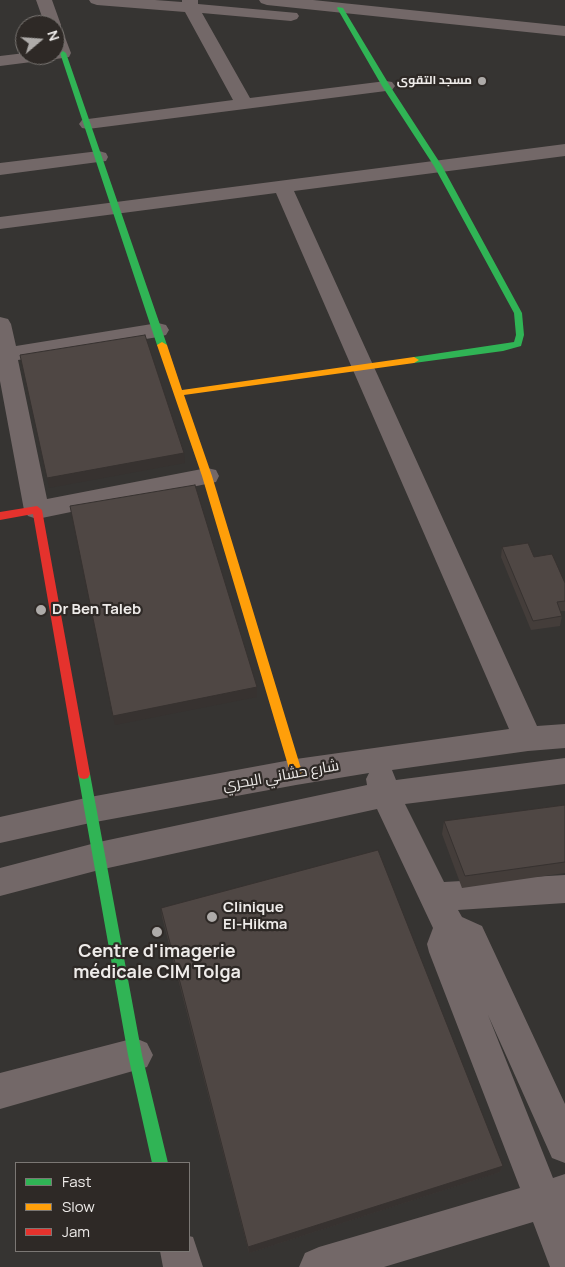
<!DOCTYPE html>
<meta charset="utf-8">
<style>
body{margin:0}
#map{position:relative;width:565px;height:1267px;overflow:hidden;background:#363432;font-family:Manrope,sans-serif}
canvas{display:block}
.legend{position:absolute;left:15px;top:1162px;width:175px;height:90px;box-sizing:border-box;background:#2e2926;border:1px solid #7b7774;margin:0;padding:6px 9px;list-style:none;font-size:15px;color:#eeebe9}
.legend li{display:flex;align-items:center;gap:10px;height:25px}
.legend b{width:25px;border:1px solid #7b7774}
.north{position:absolute;left:15px;top:15px;width:50px;height:50px;box-sizing:border-box;background:#2e2926;border:1px solid #7b7774;border-radius:50%;rotate:72deg;font-size:14px;font-weight:700;line-height:20px;text-align:center;color:#eeebe9}
.north::after{content:'';display:block;margin:auto;width:18px;height:22px;background:#aeaba9;clip-path:polygon(50% 0,100% 100%,50% 72%,0 100%)}
</style>
<div id="map">
<canvas width="565" height="1267"></canvas>
<ul class="legend">
<li><b style="height:6px;background:#30b455"></b>Fast</li>
<li><b style="height:6px;background:#ff9f0a"></b>Slow</li>
<li><b style="height:6px;background:#e5322d"></b>Jam</li>
</ul>
<div class="north">N</div>
</div>
<script>
const ctx = document.querySelector('canvas').getContext('2d');
ctx.lineJoin = 'round';
function shape(rows) {
  const path = new Path2D();
  for (const r of rows) {
    path.moveTo(r[0], r[1]);
    for (let i = 2; i < r.length; i += 2) path.lineTo(r[i], r[i + 1]);
  }
  return path;
}
function paint(path, color) {
  ctx.fillStyle = color;
  ctx.fill(path, 'evenodd');
}
function trace(path, color, width, dash) {
  ctx.strokeStyle = color;
  ctx.lineWidth = width;
  ctx.lineCap = dash ? 'butt' : 'round';
  ctx.setLineDash(dash || []);
  ctx.stroke(path);
}
function label(font, color, halo, rows, align = 'center') {
  ctx.font = font + ' Manrope,Cairo,sans-serif';
  ctx.lineWidth = 4.5;
  ctx.setLineDash([]);
  ctx.textBaseline = 'middle';
  ctx.strokeStyle = halo;
  ctx.fillStyle = color;
  for (const [text, x, y, turn = 0] of rows) {
    ctx.save();
    ctx.translate(x, y);
    ctx.rotate((+turn || 0) * Math.PI / 180);
    ctx.textAlign = isNaN(turn) ? turn : align;
    if (halo) ctx.strokeText(text, 0, 0);
    ctx.fillText(text, 0, 0);
    ctx.restore();
  }
}
const street = shape([
 [36,0,52,0,61,25,59,28,63,32,71,53,69,57,63,58,0,66,0,56,25,53,25,55,55,55,55,25,45,25,36,0],
 [89,0,155,0,182,2,182,0,198,0,198,4,297,13,299,16,297,19,291,21,202,13,250,98,386,81,392,82,395,86,392,90,386,91,88,129,82,128,79,124,82,120,88,119,233,100,185,12,97,5,91,3,89,0],
 [259,0,313,0,565,26,565,36,267,5,261,3,259,0],
 [565,144,565,156,294,191,537,726,565,724,565,748,528,751,392,770,396,780,565,758,565,784,405,804,444,882,565,875,565,903,458,910,462,917,482,926,565,1104,565,1163,552,1158,488,1015,553,1178,565,1174,565,1267,550,1267,533,1222,384,1267,299,1267,305,1253,319,1247,520,1188,429,952,427,944,433,928,377,809,99,870,0,896,0,868,99,842,367,785,366,779,369,773,296,785,90,823,0,843,0,817,90,797,296,759,509,729,276,193,0,229,0,217,565,144],
 [99,151,106,153,108,157,106,161,0,175,0,163,99,151],
 [0,317,8,319,11,324,16,346,158,323,166,325,169,330,166,335,158,337,18,360,47,499,207,468,216,470,219,476,216,482,37,519,28,516,24,510,0,381,0,317],
 [135,1038,147,1043,153,1055,147,1067,0,1109,0,1073,135,1038],
 [189,1236,193,1237,203,1267,163,1267,160,1251,189,1251,189,1236]
]);
const fast = shape([
 [338,7,343,8,390,86,442,166,522,313,524,335,521,346,503,351,414,363,409,360,414,357,514,342,516,335,514,313,434,166,382,86,337,8,338,7],
 [63,51,66,53,167,345,165,347,159,347,157,345,60,53,63,51],
 [84,769,88,770,90,774,142,1055,168,1163,152,1163,128,1055,78,774,80,770,84,769]
]);
const slow = shape([
 [162,342,167,345,182,390,414,357,419,360,414,363,184,395,212,476,302,772,300,776,296,777,292,776,290,772,202,476,157,345,162,342]
]);
const jam = shape([
 [37,506,42,510,90,774,88,778,84,779,80,778,78,774,33,514,0,520,0,512,37,506]
]);
const wall = shape([
 [502,547,534,557,565,583,565,611,560,611,562,616,560,626,531,630,501,557],
 [565,805,565,873,462,888,442,834,444,821],
 [161,908,503,1166,500,1172,249,1253,162,917]
]);
const shadedWall = shape([
 [184,453,185,463,49,488,47,478],
 [257,687,257,697,115,725,113,716],
 [503,1166,500,1172,249,1253,248,1247]
]);
const building = shape([
 [145,335,184,453,47,478,20,355,145,335],
 [195,485,257,687,113,716,70,506,195,485],
 [528,543,534,557,552,554,565,583,565,601,557,602,562,616,533,621,502,547,528,543],
 [565,805,565,862,465,876,444,821,565,805],
 [378,850,503,1166,248,1247,161,908,378,850]
]);
const markers = [
 [482,81,5,"#aeaba9"],
 [41,610,6,"#aeaba9"],
 [212,917,6,"#aeaba9"],
 [157,932,6,"#aeaba9"]
];
const farPoinames = [
 ["مسجد التقوى",472,81]
];
const poiNames = [
 ["Dr Ben Taleb",52,610],
 ["Clinique",223,908],
 ["El-Hikma",223,925]
];
const streetNames = [
 ["شارع حشاني البحري",281,776,-10]
];
const nearPoinames = [
 ["Centre d'imagerie",157,952],
 ["médicale CIM Tolga",157,973]
];
paint(street, '#736868');
paint(fast, '#30b455');
paint(slow, '#ff9f0a');
paint(jam, '#e5322d');
paint(wall, '#443d3a');
paint(shadedWall, '#373230');
paint(building, '#4f4744');
trace(building, '#373230', 1);
for (const [x, y, r, color] of markers) {
  const dot = new Path2D();
  dot.arc(x, y, r, 0, 2 * Math.PI);
  ctx.fillStyle = color;
  ctx.fill(dot);
  trace(dot, '#2e2926', 2);
}
label('bold 12px', '#eeebe9', '#2e2926', farPoinames, 'right');
label('bold 15px', '#eeebe9', '#2e2926', poiNames, 'left');
label('15px', '#eeebe9', '#2e2926', streetNames);
label('bold 18px', '#eeebe9', '#2e2926', nearPoinames);
</script>
